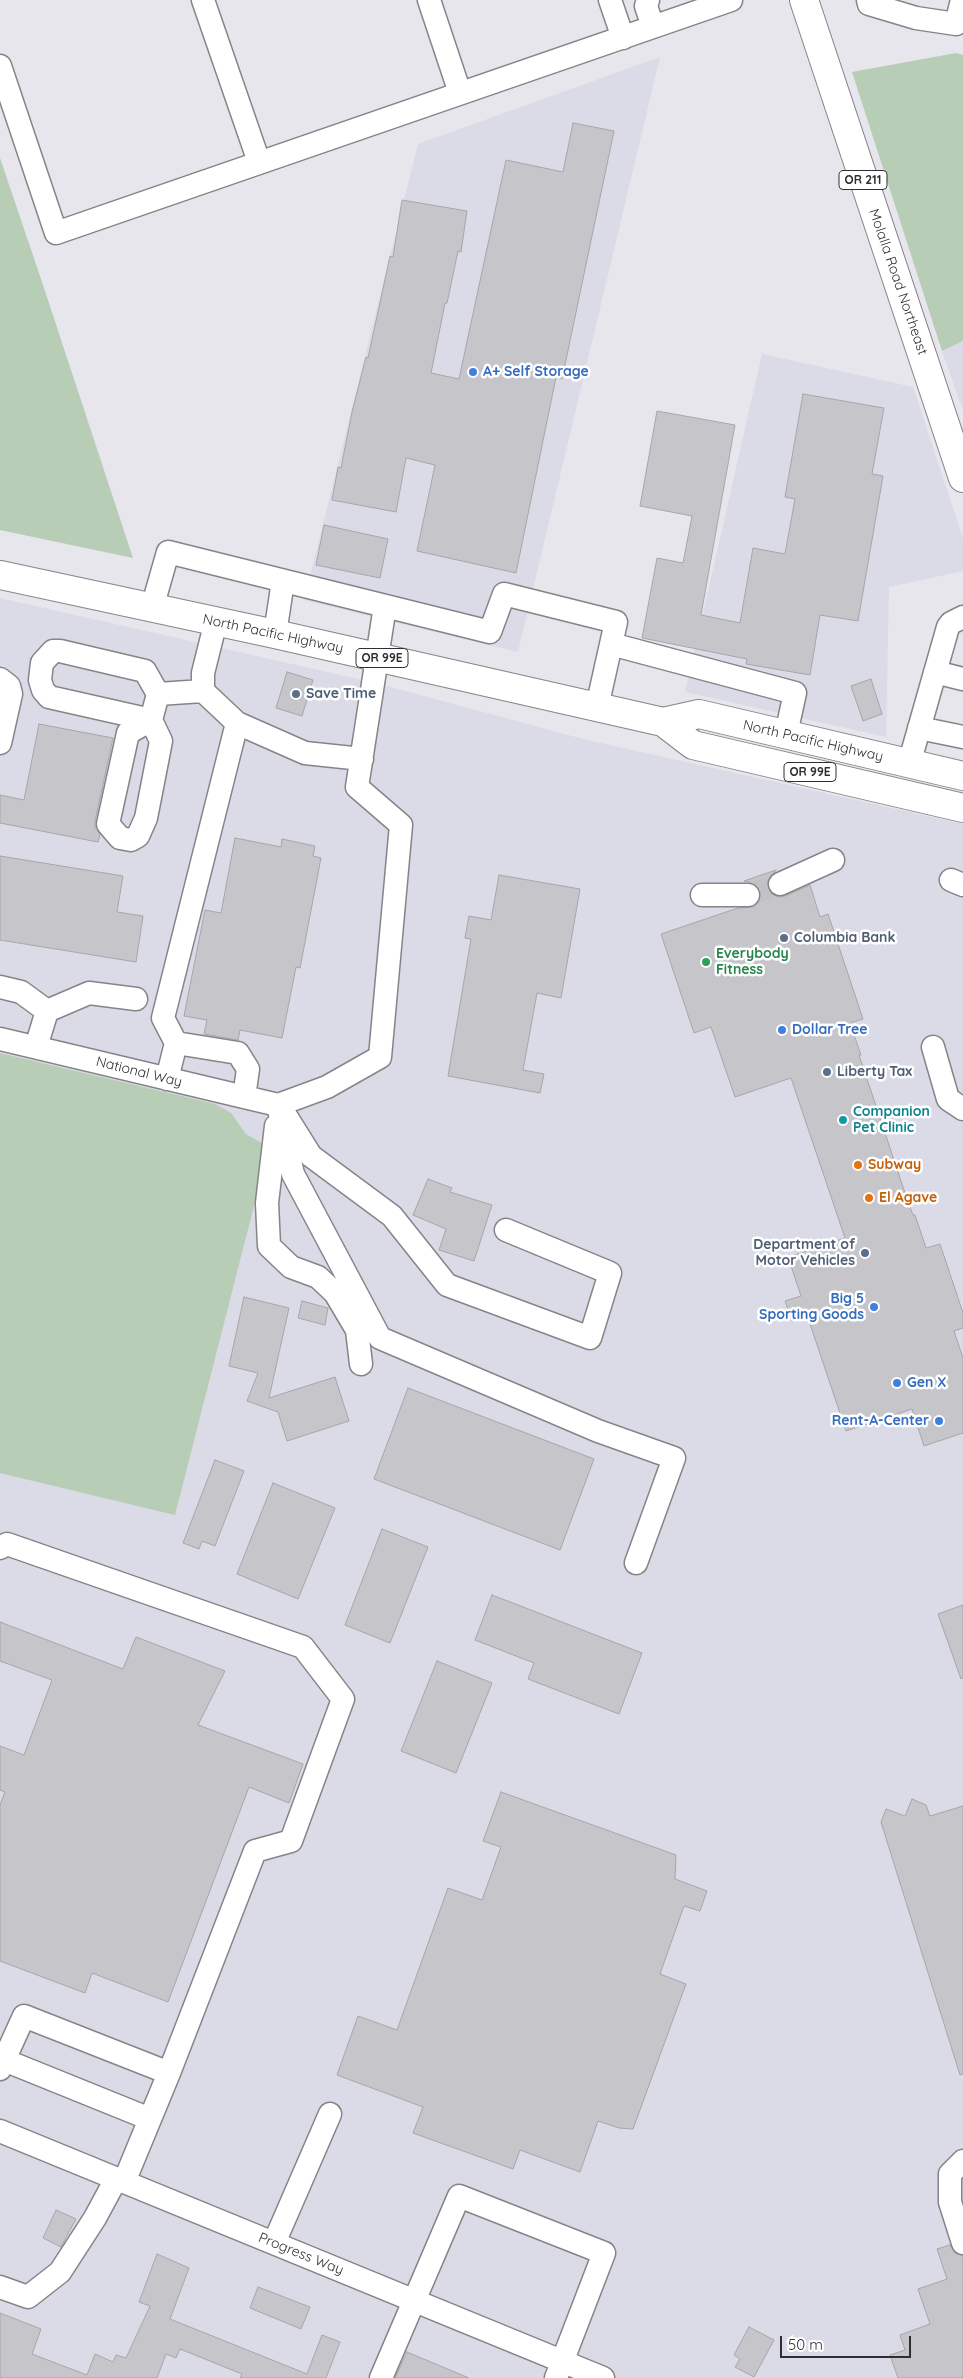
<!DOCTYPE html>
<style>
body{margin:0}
#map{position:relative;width:963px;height:2378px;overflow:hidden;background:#e7e6ec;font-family:Quicksand,sans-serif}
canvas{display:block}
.scale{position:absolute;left:780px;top:2336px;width:131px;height:22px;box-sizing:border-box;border:2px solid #2f2f31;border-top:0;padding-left:6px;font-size:15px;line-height:18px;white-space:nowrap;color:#2f2f31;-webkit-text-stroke:4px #fff;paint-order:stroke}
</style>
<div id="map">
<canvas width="963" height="2378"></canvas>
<div class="scale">50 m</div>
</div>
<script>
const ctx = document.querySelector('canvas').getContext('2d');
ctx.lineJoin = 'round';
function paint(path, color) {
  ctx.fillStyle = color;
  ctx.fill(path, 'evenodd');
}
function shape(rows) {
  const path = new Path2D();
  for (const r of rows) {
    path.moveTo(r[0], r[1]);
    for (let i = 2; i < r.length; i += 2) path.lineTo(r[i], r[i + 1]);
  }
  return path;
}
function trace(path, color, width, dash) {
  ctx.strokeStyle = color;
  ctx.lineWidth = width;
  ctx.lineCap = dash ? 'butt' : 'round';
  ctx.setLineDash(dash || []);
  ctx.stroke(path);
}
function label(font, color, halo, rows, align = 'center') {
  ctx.font = font + ' Quicksand,sans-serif';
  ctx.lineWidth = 5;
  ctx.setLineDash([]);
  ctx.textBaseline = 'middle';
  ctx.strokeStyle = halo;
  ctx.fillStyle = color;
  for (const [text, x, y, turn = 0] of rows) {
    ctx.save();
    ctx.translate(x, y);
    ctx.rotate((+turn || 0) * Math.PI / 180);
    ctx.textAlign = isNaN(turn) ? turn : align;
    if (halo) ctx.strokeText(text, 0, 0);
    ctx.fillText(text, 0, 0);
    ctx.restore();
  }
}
const built = shape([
 [660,57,518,652,304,600,418,144],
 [963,341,963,411,942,351],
 [762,354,913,387,963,538,963,571,889,587,886,737,685,692],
 [0,598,376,683,583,739,963,824,963,2378,0,2378]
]);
const green = shape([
 [956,53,963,55,963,341,942,351,852,72],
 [0,158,41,279,133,558,0,530],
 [0,1053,215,1104,231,1113,246,1134,265,1145,268,1151,175,1515,0,1473]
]);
const building = shape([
 [573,123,614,131,562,379,556,377,516,573,417,551,435,465,406,458,396,512,332,500,338,467,341,468,352,412,366,357,368,358,390,256,393,257,402,200,467,211,461,252,458,251,447,303,445,303,431,373,459,379,506,160,563,172,573,123],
 [803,394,884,408,872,474,883,476,858,621,820,615,810,675,746,664,747,659,642,638,657,558,683,563,692,516,640,506,657,411,735,425,701,615,740,623,753,548,785,554,795,499,785,497,803,394],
 [324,525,388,539,380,578,316,565,324,525],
 [287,672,313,680,302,716,276,708,287,672],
 [871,679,882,714,863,721,851,686,871,679],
 [39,724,113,738,95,821,95,828,100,834,98,842,0,823,0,795,24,800,39,724],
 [235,838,281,847,282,839,315,846,313,856,321,858,300,968,296,967,282,1038,240,1030,238,1040,204,1034,207,1020,184,1016,205,910,221,913,235,838],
 [0,856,123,876,117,912,143,916,136,962,0,940,0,856],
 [776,870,767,882,768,889,772,894,778,897,785,896,810,885,820,917,828,914,863,1019,850,1023,861,1055,859,1055,907,1199,913,1215,915,1215,926,1248,940,1244,963,1313,963,1328,954,1331,963,1358,963,1433,924,1446,912,1409,846,1431,807,1315,792,1321,785,1301,801,1296,788,1257,845,1238,791,1078,735,1097,711,1027,694,1033,661,934,738,908,754,907,760,901,760,889,754,883,744,881,776,870],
 [499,875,580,889,561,998,537,993,523,1070,544,1074,540,1093,448,1076,471,939,465,938,469,916,491,920,499,875],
 [428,1179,452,1188,450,1192,492,1205,474,1261,439,1250,446,1229,413,1215,428,1179],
 [244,1297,289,1308,269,1398,335,1377,349,1421,287,1441,278,1412,247,1401,258,1373,229,1366,244,1297],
 [302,1301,328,1308,325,1325,298,1318,302,1301],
 [408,1388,594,1459,560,1550,374,1479,408,1388],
 [215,1460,244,1471,215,1546,202,1541,199,1549,183,1543,215,1460],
 [273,1483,335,1508,298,1599,237,1574,273,1483],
 [382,1529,428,1547,390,1643,345,1625,382,1529],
 [492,1595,642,1653,619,1714,528,1679,534,1663,475,1640,492,1595],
 [963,1605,963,1678,961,1679,938,1614,963,1605],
 [0,1622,123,1669,136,1637,225,1671,198,1725,303,1764,289,1803,249,1787,168,2002,92,1973,85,1993,0,1961,0,1805,5,1792,0,1790,0,1746,24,1755,52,1680,0,1661,0,1622],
 [437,1661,492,1683,456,1773,401,1751,437,1661],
 [501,1792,676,1855,675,1879,707,1891,700,1911,684,1906,660,1974,686,1984,633,2129,619,2128,598,2121,580,2172,520,2150,513,2169,413,2133,423,2107,337,2075,358,2016,397,2030,448,1888,482,1900,501,1847,483,1841,501,1792],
 [912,1799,926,1805,930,1816,963,1806,963,2074,960,2075,881,1822,886,1809,905,1816,912,1799],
 [56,2210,76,2219,61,2247,43,2238,56,2210],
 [950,2245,955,2253,963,2256,963,2378,898,2378,890,2355,905,2350,900,2335,930,2324,918,2289,947,2279,937,2249,950,2245],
 [157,2254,189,2268,170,2319,307,2374,322,2335,340,2342,326,2378,240,2378,242,2374,180,2349,176,2358,166,2354,157,2378,0,2378,0,2313,41,2329,32,2354,87,2375,95,2354,113,2362,116,2355,126,2358,150,2306,139,2302,157,2254],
 [258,2287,310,2307,301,2329,250,2308,258,2287],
 [749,2327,774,2340,754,2377,735,2367,740,2359,734,2355,749,2327],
 [407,2352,469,2378,395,2378,407,2352]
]);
const minorTunnel = shape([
 [748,895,780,884]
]);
const minor = shape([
 [203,0,259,162],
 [429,0,460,93],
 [610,0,623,38],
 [648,0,646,6,653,27],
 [868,0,869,4,916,18,956,24,962,0],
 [0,66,56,233,731,0],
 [152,608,168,552,490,632,504,594,616,622,597,707],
 [216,621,203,673,203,691,237,723,305,753,362,759],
 [275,634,283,581],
 [611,644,795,693,786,734],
 [935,672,963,679],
 [0,679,9,686,11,694,0,743],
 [158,694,145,671,60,651,53,651,42,663,40,680,43,690,49,697,151,720,128,733,108,824,120,838,131,840,138,836,146,818,161,741,151,720,158,694,203,691],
 [919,728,963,737],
 [909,764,948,627,951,623,963,617],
 [951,880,963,885],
 [780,884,833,860],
 [702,895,748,895],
 [0,987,21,992,47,1011],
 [0,1039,278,1105],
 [176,1043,238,1053,248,1069,244,1097],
 [36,1047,47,1011,89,993,136,999],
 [933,1047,948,1099,963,1109],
 [167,1079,176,1043,163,1018,237,723],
 [278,1105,293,1174,380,1338,598,1431,674,1458,636,1563],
 [278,1105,327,1087,380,1057,401,825,357,787,385,606],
 [286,1116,311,1156,392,1216,447,1285,590,1338,610,1273,506,1230],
 [276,1126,267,1203,269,1246,291,1267,318,1277,335,1293,357,1330,361,1364],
 [0,1548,7,1544,303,1647,343,1699,291,1841,255,1851,169,2073],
 [4,2060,150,2119],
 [0,2069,24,2016,169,2073,124,2182],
 [0,2131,603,2378],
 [963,2161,950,2174,950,2202,963,2243],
 [274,2243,330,2114],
 [0,2287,28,2297,60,2272,95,2218,116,2179],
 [381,2378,459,2196,604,2253,556,2378]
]);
const major = shape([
 [804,0,963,478],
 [0,575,275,634,663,722,693,745,963,808],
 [663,722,699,714,963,776]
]);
const markers = [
 [473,372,5,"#3f7fe0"],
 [296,694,5,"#5c6f8a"],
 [784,938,5,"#5c6f8a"],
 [706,962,5,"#2e9e5b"],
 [782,1030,5,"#3f7fe0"],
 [827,1072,5,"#5c6f8a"],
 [843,1120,5,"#0f9aa8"],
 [858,1165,5,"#e8710a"],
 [869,1198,5,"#e8710a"],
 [865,1253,5,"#5c6f8a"],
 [874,1307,5,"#3f7fe0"],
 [897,1383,5,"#3f7fe0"],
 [939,1421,5,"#3f7fe0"]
];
const shields = [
 [863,180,48],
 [382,658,52],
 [810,772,52]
];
const shieldNames = [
 ["OR 211",863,180],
 ["OR 99E",382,658],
 ["OR 99E",810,772]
];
const streetNames = [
 ["Molalla Road Northeast",898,282,71],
 ["North Pacific Highway",273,634,12],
 ["North Pacific Highway",813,741,13],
 ["National Way",139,1072,14],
 ["Progress Way",301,2254,22]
];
const shopNames = [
 ["A+ Self Storage",483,372],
 ["Dollar Tree",792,1030],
 ["Big 5",864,1299,"right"],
 ["Sporting Goods",864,1315,"right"],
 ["Gen X",907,1383],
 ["Rent-A-Center",929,1421,"right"]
];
const serviceNames = [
 ["Save Time",306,694],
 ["Columbia Bank",794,938],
 ["Liberty Tax",837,1072],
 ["Department of",855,1245,"right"],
 ["Motor Vehicles",855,1261,"right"]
];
const leisureNames = [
 ["Everybody",716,954],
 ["Fitness",716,970]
];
const cultureNames = [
 ["Companion",853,1112],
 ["Pet Clinic",853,1128]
];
const foodNames = [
 ["Subway",868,1165],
 ["El Agave",879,1198]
];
paint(built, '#dbdae7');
paint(green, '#b7cdb6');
paint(building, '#c5c5ca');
trace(building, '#a6a6ab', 1);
trace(minorTunnel, '#c2c1c7', 22, [22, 11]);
trace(minor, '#858489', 25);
trace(major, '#858489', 30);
trace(minor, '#fff', 22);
trace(major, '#fff', 28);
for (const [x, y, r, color] of markers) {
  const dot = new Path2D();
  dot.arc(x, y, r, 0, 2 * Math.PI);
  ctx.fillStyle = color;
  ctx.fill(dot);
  trace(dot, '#fff', 2);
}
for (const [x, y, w] of shields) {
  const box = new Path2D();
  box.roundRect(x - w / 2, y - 9.5, w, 19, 4);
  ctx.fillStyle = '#fff';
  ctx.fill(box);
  trace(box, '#2f2f31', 1);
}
label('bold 12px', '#2f2f31', null, shieldNames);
label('14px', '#2f2f31', '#fff', streetNames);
label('bold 14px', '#366cbe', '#fff', shopNames, 'left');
label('bold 14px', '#4e5e75', '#fff', serviceNames, 'left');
label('bold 14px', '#27864d', '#fff', leisureNames, 'left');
label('bold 14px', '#0d838f', '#fff', cultureNames, 'left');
label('bold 14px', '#c56008', '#fff', foodNames, 'left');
</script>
